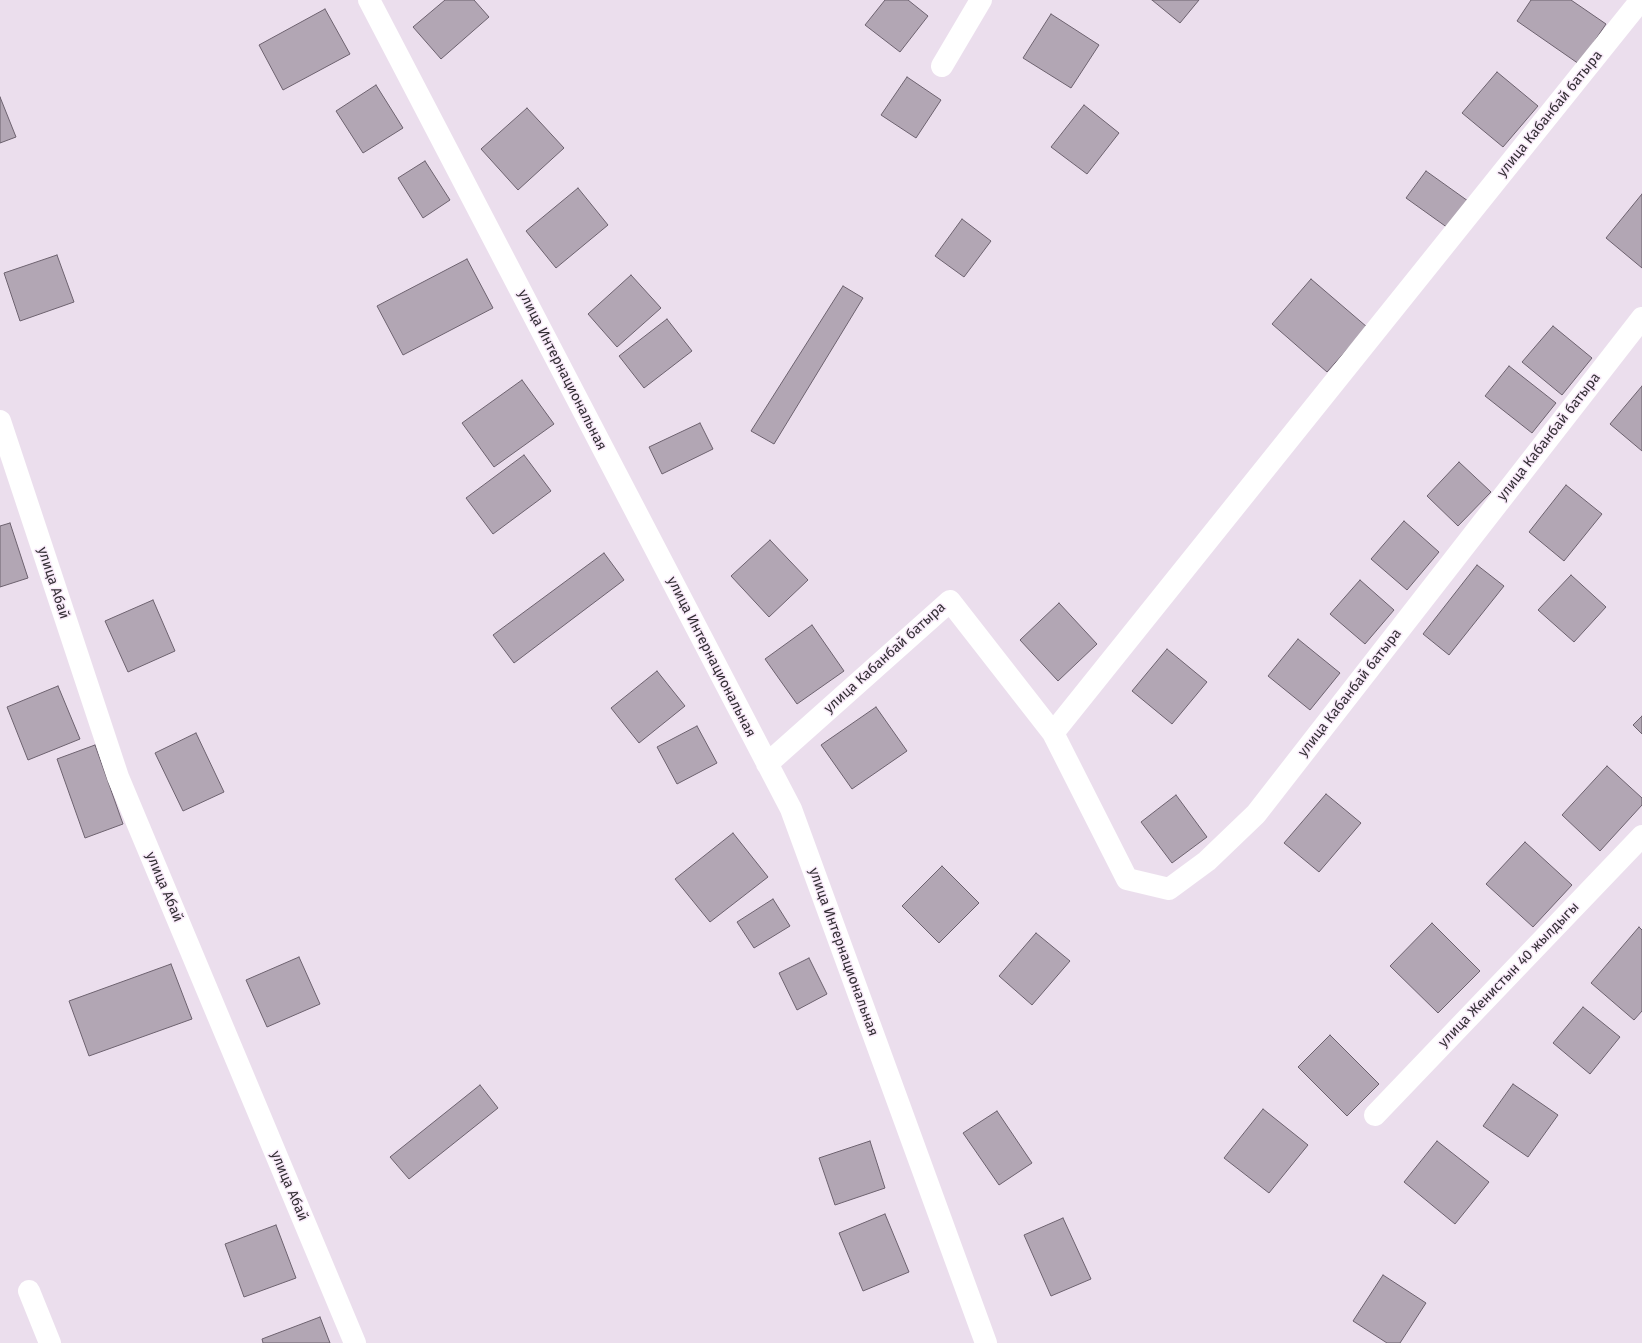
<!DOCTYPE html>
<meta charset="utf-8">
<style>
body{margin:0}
canvas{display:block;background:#ebdeed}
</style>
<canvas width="1642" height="1343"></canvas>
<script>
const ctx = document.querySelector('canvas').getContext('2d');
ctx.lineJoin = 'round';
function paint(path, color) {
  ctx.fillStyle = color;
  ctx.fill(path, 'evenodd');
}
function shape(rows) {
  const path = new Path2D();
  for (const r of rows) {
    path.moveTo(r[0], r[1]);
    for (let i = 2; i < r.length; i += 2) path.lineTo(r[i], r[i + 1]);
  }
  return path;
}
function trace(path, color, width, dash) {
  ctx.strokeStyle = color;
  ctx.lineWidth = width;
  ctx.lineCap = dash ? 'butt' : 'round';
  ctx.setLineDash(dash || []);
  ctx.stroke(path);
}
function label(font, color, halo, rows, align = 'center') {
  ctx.font = font + ' "Fira Sans",sans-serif';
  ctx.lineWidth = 3;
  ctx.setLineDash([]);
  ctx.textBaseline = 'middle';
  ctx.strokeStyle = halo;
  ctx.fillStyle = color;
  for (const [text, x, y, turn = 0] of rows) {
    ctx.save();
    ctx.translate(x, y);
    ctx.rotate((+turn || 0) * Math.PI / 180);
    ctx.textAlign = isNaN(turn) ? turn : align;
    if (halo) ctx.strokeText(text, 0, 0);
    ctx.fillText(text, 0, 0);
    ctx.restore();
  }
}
const building = shape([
 [445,0,474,0,489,17,441,59,413,27,445,0],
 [885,0,908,0,928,16,900,52,865,25,885,0],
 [1152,0,1199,0,1180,23,1152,0],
 [1531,0,1571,0,1606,24,1579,64,1517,21,1531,0],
 [325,9,350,54,283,90,259,45,325,9],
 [1051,14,1099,45,1071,88,1023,58,1051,14],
 [1497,72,1538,106,1503,147,1462,113,1497,72],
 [907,77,941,100,916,138,881,115,907,77],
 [376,85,403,128,363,153,336,111,376,85],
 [0,97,16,137,0,143,0,97],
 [1084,105,1119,133,1087,174,1051,147,1084,105],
 [527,108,564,148,518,190,481,149,527,108],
 [425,161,450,200,423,218,398,178,425,161],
 [1426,171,1468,201,1448,228,1406,198,1426,171],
 [578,188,608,225,556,268,526,231,578,188],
 [1642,194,1642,268,1606,238,1642,194],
 [962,219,991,241,964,277,935,256,962,219],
 [57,255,74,302,20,321,4,273,57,255],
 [467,259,493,308,403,355,377,306,467,259],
 [631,275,661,308,617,347,588,314,631,275],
 [1311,279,1367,327,1327,372,1272,324,1311,279],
 [843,286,863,298,774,444,751,431,843,286],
 [667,319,692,351,644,388,619,356,667,319],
 [1553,326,1592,358,1562,395,1522,362,1553,326],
 [1509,366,1556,403,1532,433,1485,396,1509,366],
 [522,380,554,424,494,467,462,423,522,380],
 [1642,386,1642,451,1610,424,1642,386],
 [700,423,713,449,662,474,649,447,700,423],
 [524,455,551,491,493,534,466,498,524,455],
 [1459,462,1491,492,1458,526,1427,496,1459,462],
 [1566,485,1602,514,1564,561,1529,532,1566,485],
 [1404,521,1439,552,1407,590,1371,559,1404,521],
 [10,523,28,578,0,587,0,526,10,523],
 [770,540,808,580,769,617,731,576,770,540],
 [604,553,624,580,514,663,493,635,604,553],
 [1477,565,1504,586,1449,655,1423,634,1477,565],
 [1571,575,1606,607,1574,642,1538,610,1571,575],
 [1360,580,1394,610,1365,644,1330,614,1360,580],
 [153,600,175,651,128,672,105,621,153,600],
 [1059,603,1097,644,1058,681,1020,640,1059,603],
 [812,625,844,671,797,704,765,659,812,625],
 [1298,639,1340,673,1310,710,1268,676,1298,639],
 [1167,649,1207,682,1172,724,1132,691,1167,649],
 [657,671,685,706,639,743,611,708,657,671],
 [58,686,80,739,28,760,7,707,58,686],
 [876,707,907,751,852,789,821,745,876,707],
 [1642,716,1642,734,1633,725,1642,716],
 [697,726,717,763,677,784,657,747,697,726],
 [196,733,224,792,183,811,155,753,196,733],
 [95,745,123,824,85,838,57,759,95,745],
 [1607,766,1642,798,1642,805,1600,851,1562,815,1607,766],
 [1326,794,1361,823,1319,872,1284,843,1326,794],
 [1176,795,1207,837,1172,863,1141,822,1176,795],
 [733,833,768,877,710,922,675,879,733,833],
 [1525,842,1572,885,1533,927,1486,884,1525,842],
 [942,866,979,903,939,943,902,906,942,866],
 [773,899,790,926,754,948,737,922,773,899],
 [1432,923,1480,971,1438,1013,1390,966,1432,923],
 [1639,927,1642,930,1642,1011,1634,1020,1591,983,1639,927],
 [1036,933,1070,961,1032,1005,999,976,1036,933],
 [299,957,320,1004,267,1027,246,980,299,957],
 [809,958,827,994,797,1010,779,973,809,958],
 [171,964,192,1019,89,1056,69,1001,171,964],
 [1583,1007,1620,1037,1590,1074,1553,1043,1583,1007],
 [1330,1035,1379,1084,1347,1116,1298,1067,1330,1035],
 [1513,1084,1558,1115,1528,1157,1483,1126,1513,1084],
 [480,1085,498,1108,409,1179,390,1157,480,1085],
 [1263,1109,1308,1145,1269,1193,1224,1158,1263,1109],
 [997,1111,1032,1163,999,1185,963,1133,997,1111],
 [870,1141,885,1188,835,1205,819,1158,870,1141],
 [1437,1141,1489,1182,1455,1224,1404,1182,1437,1141],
 [885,1214,909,1272,863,1291,839,1233,885,1214],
 [1063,1218,1091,1279,1051,1296,1024,1235,1063,1218],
 [276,1225,296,1278,244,1297,225,1244,276,1225],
 [1383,1275,1426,1303,1400,1343,1387,1343,1353,1321,1383,1275],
 [320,1317,330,1343,263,1343,262,1339,320,1317]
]);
const minor = shape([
 [369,0,791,809,986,1343],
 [942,66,981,0],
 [0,421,118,777,355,1343],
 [1053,733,1641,0],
 [767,764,950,601,1053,733,1127,879,1169,889,1207,861,1256,814,1642,318],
 [1375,1115,1642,836],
 [29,1291,50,1343]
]);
const streetNames = [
 ["улица Кабанбай батыра",1550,114,-51],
 ["улица Интернациональная",562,370,63],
 ["улица Кабанбай батыра",1549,437,-52],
 ["улица Абай",53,583,72],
 ["улица Интернациональная",711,657,63],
 ["улица Кабанбай батыра",885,658,-42],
 ["улица Кабанбай батыра",1350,693,-52],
 ["улица Абай",164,887,67],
 ["улица Интернациональная",843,952,70],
 ["улица Женистын 40 жылдыгы",1509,975,-46],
 ["улица Абай",289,1186,67]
];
paint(building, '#b2a6b4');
trace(building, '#6d626f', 1);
trace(minor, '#fff', 22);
label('14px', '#342f35', '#f9ebfa', streetNames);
</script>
